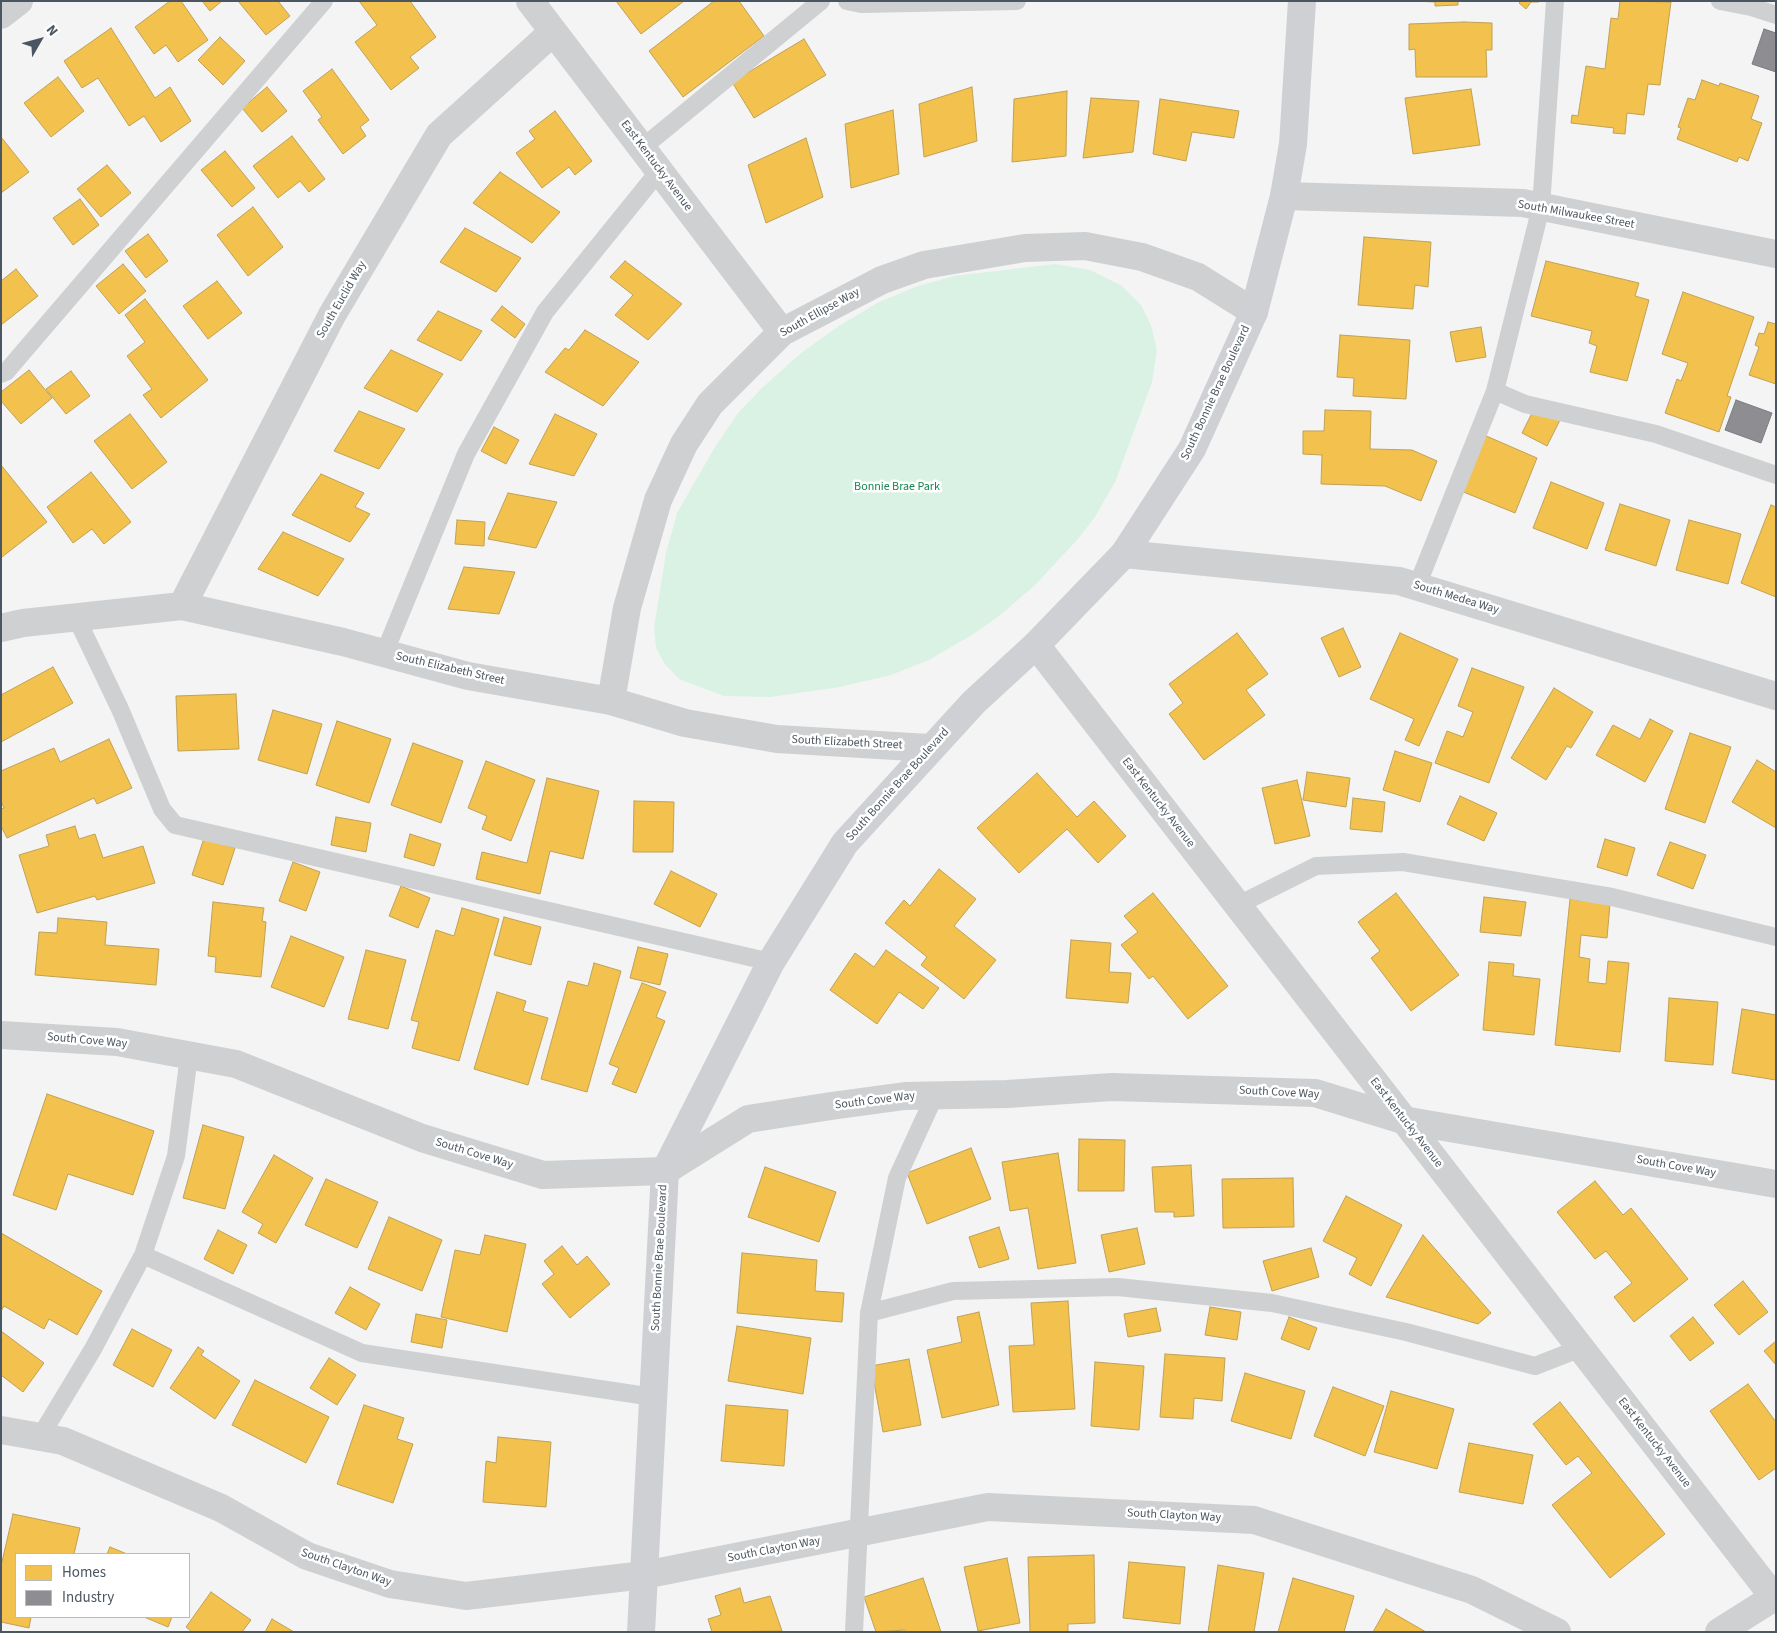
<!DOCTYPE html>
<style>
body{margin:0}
#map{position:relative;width:1777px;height:1633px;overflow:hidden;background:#f4f4f4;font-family:"Source Sans 3",sans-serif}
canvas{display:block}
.frame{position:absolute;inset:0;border:2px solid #4a5661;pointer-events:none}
.legend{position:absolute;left:15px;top:1553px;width:175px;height:65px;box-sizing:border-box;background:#fff;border:1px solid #b7bbc0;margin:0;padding:6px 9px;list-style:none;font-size:15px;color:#4a5661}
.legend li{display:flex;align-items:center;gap:10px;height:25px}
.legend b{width:25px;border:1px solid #b7bbc0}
.north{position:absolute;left:15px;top:15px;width:50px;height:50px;-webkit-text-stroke:4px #fff;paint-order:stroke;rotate:52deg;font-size:14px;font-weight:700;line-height:20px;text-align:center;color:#4a5661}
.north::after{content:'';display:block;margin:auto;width:18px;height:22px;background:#4a5661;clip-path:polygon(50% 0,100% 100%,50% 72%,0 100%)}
</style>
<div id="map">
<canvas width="1777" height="1633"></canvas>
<div class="frame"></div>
<ul class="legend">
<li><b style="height:14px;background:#f2c14e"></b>Homes</li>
<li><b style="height:14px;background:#8d8d92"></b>Industry</li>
</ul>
<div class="north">N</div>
</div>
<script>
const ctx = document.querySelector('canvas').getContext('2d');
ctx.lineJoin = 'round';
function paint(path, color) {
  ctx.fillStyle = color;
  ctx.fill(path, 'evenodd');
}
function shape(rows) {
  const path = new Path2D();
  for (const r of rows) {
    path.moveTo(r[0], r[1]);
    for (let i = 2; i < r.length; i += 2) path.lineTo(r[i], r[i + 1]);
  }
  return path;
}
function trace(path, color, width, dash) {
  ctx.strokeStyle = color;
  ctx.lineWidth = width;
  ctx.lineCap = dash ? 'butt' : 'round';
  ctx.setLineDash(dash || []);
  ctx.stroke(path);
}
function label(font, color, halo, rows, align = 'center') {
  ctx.font = font + ' "Source Sans 3",sans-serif';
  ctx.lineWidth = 5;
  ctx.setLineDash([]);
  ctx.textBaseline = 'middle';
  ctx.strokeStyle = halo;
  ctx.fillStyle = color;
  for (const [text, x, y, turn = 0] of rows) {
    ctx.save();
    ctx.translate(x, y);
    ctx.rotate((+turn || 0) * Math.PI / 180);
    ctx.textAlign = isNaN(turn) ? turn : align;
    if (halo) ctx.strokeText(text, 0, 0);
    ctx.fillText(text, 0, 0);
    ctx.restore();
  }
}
const green = shape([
 [1055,264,1090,270,1122,286,1141,305,1151,325,1157,350,1152,382,1116,480,1095,517,1077,540,1034,586,999,616,975,633,929,660,891,675,840,687,770,697,724,696,679,679,665,664,656,648,654,628,666,553,677,513,715,447,738,413,762,388,801,353,839,326,879,302,918,286,954,276]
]);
const homes = shape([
 [170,1,181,1,208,40,178,62,166,45,154,54,135,27,170,1],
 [202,1,222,1,210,11,202,1],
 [238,1,278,1,290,16,266,35,238,1],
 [359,1,410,1,436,37,410,57,419,68,391,90,355,42,377,25,359,1],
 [616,1,684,1,641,34,616,1],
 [714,1,739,1,764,36,683,97,649,51,714,1],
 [1414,1,1458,1,1458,5,1435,6,1435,2,1414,1],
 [1521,1,1539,1,1539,2,1531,2,1526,9,1519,3,1521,1],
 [1620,1,1671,2,1660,85,1648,84,1644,115,1627,113,1625,134,1613,133,1614,128,1571,123,1572,115,1578,116,1586,66,1605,69,1611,18,1618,19,1620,1],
 [1464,22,1492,23,1492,50,1486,50,1487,77,1416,77,1415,49,1409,50,1409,24,1464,22],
 [111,28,155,98,170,87,191,121,161,142,144,116,129,126,98,78,82,88,64,61,111,28],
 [220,37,245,61,223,85,198,60,220,37],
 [804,39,826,75,754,118,732,82,804,39],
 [332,69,369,120,360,127,366,136,343,154,318,120,322,117,303,91,332,69],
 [58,77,84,111,51,137,24,103,58,77],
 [1702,80,1719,86,1720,83,1759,96,1751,119,1762,123,1748,161,1739,157,1737,162,1677,139,1681,128,1678,127,1688,98,1695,100,1702,80],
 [267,87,287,111,262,132,242,108,267,87],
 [972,87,977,141,924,157,919,104,972,87],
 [1471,89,1480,145,1413,154,1405,98,1471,89],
 [1067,91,1066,156,1012,162,1014,99,1067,91],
 [1091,98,1139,101,1133,152,1083,158,1091,98],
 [1160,99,1239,111,1234,138,1192,132,1186,161,1153,154,1160,99],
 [893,110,899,174,851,188,845,124,893,110],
 [555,111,592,161,575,175,569,167,542,188,516,153,535,139,529,131,555,111],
 [292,136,325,179,309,192,300,181,278,198,253,166,292,136],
 [1,137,29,172,1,193,1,137],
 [806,138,823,197,766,223,748,165,806,138],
 [225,151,255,188,232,207,201,170,225,151],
 [107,165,131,193,101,217,77,189,107,165],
 [500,172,560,212,532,243,473,203,500,172],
 [80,199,99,225,73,245,53,218,80,199],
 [253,207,283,247,248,276,217,235,253,207],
 [465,228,521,258,496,292,440,262,465,228],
 [148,234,168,261,146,278,125,251,148,234],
 [1364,237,1431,242,1428,287,1415,285,1413,309,1358,305,1364,237],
 [625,261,682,304,648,340,615,315,633,295,610,277,625,261],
 [1546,261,1639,283,1635,296,1649,300,1627,381,1590,372,1597,346,1589,343,1592,331,1531,316,1546,261],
 [123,264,146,291,119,314,96,286,123,264],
 [16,269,38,296,1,325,1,281,16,269],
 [217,281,242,313,208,339,183,306,217,281],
 [1683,292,1754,317,1727,396,1731,397,1719,432,1665,413,1677,379,1681,381,1688,363,1662,354,1683,292],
 [145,299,208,380,161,418,143,395,152,389,127,356,145,342,125,315,145,299],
 [502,306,525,324,515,338,491,320,502,306],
 [438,311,482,331,461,361,417,340,438,311],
 [1768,322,1776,324,1776,384,1749,375,1759,347,1755,345,1759,333,1764,334,1768,322],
 [1481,327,1486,357,1456,362,1450,332,1481,327],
 [585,330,639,362,603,406,545,372,565,348,569,350,585,330],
 [1340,335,1410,340,1406,399,1353,396,1354,378,1337,377,1340,335],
 [391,350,443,374,417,412,364,388,391,350],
 [29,370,52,398,21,424,1,401,1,392,29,370],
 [71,371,90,396,66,414,46,389,71,371],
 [1535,407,1560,420,1547,446,1522,433,1535,407],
 [1325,410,1371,411,1370,449,1412,450,1437,461,1421,501,1385,486,1321,484,1322,455,1303,454,1303,431,1324,431,1325,410],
 [359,411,405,429,379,469,334,451,359,411],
 [130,414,167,462,132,489,94,441,130,414],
 [555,414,597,434,574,476,529,464,555,414],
 [494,427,519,440,506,464,481,451,494,427],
 [1484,435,1537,458,1515,513,1461,491,1484,435],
 [1,465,47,522,2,557,1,556,1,465],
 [91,472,131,522,104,544,92,529,73,543,47,507,91,472],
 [321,474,364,493,355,507,370,514,350,542,292,515,321,474],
 [1551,482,1604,503,1587,549,1533,528,1551,482],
 [508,493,557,502,536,548,488,539,508,493],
 [1620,504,1670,520,1656,566,1605,550,1620,504],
 [1771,505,1776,507,1776,597,1741,583,1771,505],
 [457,520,485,522,484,546,455,544,457,520],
 [1689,520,1741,534,1728,584,1676,570,1689,520],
 [283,532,344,559,318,596,258,569,283,532],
 [464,567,515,572,499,614,448,609,464,567],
 [1343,628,1361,667,1339,677,1321,638,1343,628],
 [1237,633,1268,674,1246,690,1265,715,1204,760,1169,714,1183,703,1169,684,1237,633],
 [1400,633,1458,659,1419,746,1405,740,1414,719,1370,699,1400,633],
 [53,667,73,703,1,742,1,695,53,667],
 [1472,668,1524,687,1489,783,1435,763,1447,731,1463,737,1473,712,1458,706,1472,668],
 [1554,688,1593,712,1571,748,1567,746,1546,780,1511,758,1554,688],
 [236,694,239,749,178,751,176,696,236,694],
 [273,710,322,724,307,774,258,760,273,710],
 [1650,719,1673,731,1645,782,1596,755,1613,725,1640,739,1650,719],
 [337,721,391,739,369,803,316,785,337,721],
 [1690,733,1731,747,1705,823,1665,809,1690,733],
 [109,739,132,788,97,804,94,798,7,838,1,826,1,809,4,808,1,801,1,771,54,748,60,762,109,739],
 [413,743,463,761,441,823,391,805,413,743],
 [1395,751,1432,763,1420,802,1383,790,1395,751],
 [1757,760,1776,772,1776,828,1732,802,1757,760],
 [486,761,535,780,511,841,482,829,487,816,468,808,486,761],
 [1307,772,1350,778,1346,807,1303,800,1307,772],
 [1037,773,1077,817,1094,801,1126,836,1098,863,1067,829,1019,873,977,828,1037,773],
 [547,778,599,791,583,859,550,851,540,894,476,879,482,852,527,863,547,778],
 [1297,780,1310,836,1275,844,1262,788,1297,780],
 [1460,796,1497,813,1484,841,1447,824,1460,796],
 [1353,798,1385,802,1382,832,1350,829,1353,798],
 [634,801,674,802,673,852,633,852,634,801],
 [336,817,371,823,366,852,331,845,336,817],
 [75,826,79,839,95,834,103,858,143,846,155,883,97,900,95,896,37,913,19,855,49,846,46,835,75,826],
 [410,834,441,844,434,866,404,857,410,834],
 [204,838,235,848,223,885,192,875,204,838],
 [1605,839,1635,848,1627,876,1597,867,1605,839],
 [1670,842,1706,855,1693,889,1657,875,1670,842],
 [293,862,320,872,306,911,279,901,293,862],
 [939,869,976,899,954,926,996,960,964,999,921,965,927,957,885,923,904,900,910,906,939,869],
 [671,871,717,894,700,927,654,904,671,871],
 [401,886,430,898,418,928,389,916,401,886],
 [1153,893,1228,986,1188,1019,1153,976,1149,979,1121,945,1138,932,1124,916,1153,893],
 [1396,893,1459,975,1411,1011,1371,958,1380,951,1358,922,1396,893],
 [1484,897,1526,902,1521,936,1480,932,1484,897],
 [1570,899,1610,904,1607,938,1581,935,1579,957,1590,959,1588,982,1606,984,1608,961,1629,963,1620,1052,1555,1045,1570,899],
 [213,902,264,908,262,921,266,922,261,977,215,972,216,957,208,956,213,902],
 [462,908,499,919,459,1061,412,1048,419,1022,411,1020,436,930,454,936,462,908],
 [504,917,541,927,531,965,494,955,504,917],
 [58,918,107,922,105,945,159,949,156,985,35,975,39,932,57,933,58,918],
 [291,936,344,957,324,1007,271,987,291,936],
 [1071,940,1111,943,1109,972,1131,973,1128,1003,1066,998,1071,940],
 [638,947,668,954,660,985,630,978,638,947],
 [366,950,406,960,388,1029,348,1019,366,950],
 [886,950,939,988,923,1009,899,992,877,1024,830,990,855,953,874,967,886,950],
 [1489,962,1514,964,1513,976,1540,979,1534,1035,1483,1030,1489,962],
 [594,963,621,971,587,1092,541,1079,568,981,588,986,594,963],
 [642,983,666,992,656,1017,665,1021,636,1093,612,1084,619,1068,609,1064,642,983],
 [497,992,526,1001,523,1011,548,1018,528,1085,474,1069,497,992],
 [1669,998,1718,1002,1713,1065,1665,1061,1669,998],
 [1742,1009,1776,1015,1776,1080,1732,1073,1742,1009],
 [47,1094,154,1131,133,1195,68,1174,56,1210,13,1195,47,1094],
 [203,1125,244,1137,225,1209,183,1198,203,1125],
 [1079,1139,1125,1140,1124,1191,1078,1191,1079,1139],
 [971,1148,991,1199,927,1224,907,1173,971,1148],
 [1058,1153,1076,1263,1038,1269,1028,1208,1010,1211,1002,1162,1058,1153],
 [274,1155,313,1178,276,1243,258,1233,263,1224,242,1212,274,1155],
 [1191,1165,1194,1216,1174,1217,1174,1212,1155,1212,1152,1167,1191,1165],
 [765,1167,836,1192,819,1242,748,1217,765,1167],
 [1293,1178,1294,1227,1223,1228,1222,1179,1293,1178],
 [326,1179,378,1202,357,1248,305,1225,326,1179],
 [1595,1181,1623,1215,1631,1208,1688,1279,1634,1322,1614,1297,1632,1283,1606,1251,1595,1259,1557,1212,1595,1181],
 [1346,1196,1402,1225,1371,1286,1349,1274,1357,1258,1323,1241,1346,1196],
 [389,1217,442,1240,422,1291,368,1269,389,1217],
 [999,1227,1009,1259,979,1268,969,1237,999,1227],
 [1137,1228,1145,1264,1109,1272,1101,1235,1137,1228],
 [218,1230,247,1245,233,1274,204,1259,218,1230],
 [1,1233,102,1291,77,1335,49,1319,44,1329,4,1306,1,1311,1,1233],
 [485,1235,526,1244,507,1332,441,1317,455,1250,480,1255,485,1235],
 [1423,1235,1491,1313,1478,1324,1386,1297,1423,1235],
 [562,1246,577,1265,587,1256,610,1284,570,1318,542,1284,554,1274,544,1261,562,1246],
 [1311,1248,1319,1277,1272,1291,1263,1261,1311,1248],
 [742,1253,817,1260,815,1291,844,1293,842,1322,737,1313,742,1253],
 [1743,1281,1768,1312,1739,1335,1714,1305,1743,1281],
 [350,1287,380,1304,366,1330,335,1313,350,1287],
 [1068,1301,1075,1409,1013,1412,1009,1346,1034,1345,1031,1303,1068,1301],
 [1210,1307,1241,1312,1237,1340,1205,1335,1210,1307],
 [1156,1308,1161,1331,1128,1337,1124,1314,1156,1308],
 [979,1312,999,1405,942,1418,927,1350,962,1342,957,1317,979,1312],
 [416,1314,447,1320,442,1348,411,1342,416,1314],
 [1289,1317,1317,1328,1309,1350,1281,1339,1289,1317],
 [1693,1317,1714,1343,1690,1361,1670,1336,1693,1317],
 [737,1326,811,1338,803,1394,728,1381,737,1326],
 [132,1329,172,1350,153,1387,113,1365,132,1329],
 [1,1331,44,1363,23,1392,1,1375,1,1331],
 [1776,1341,1776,1365,1764,1351,1776,1341],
 [198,1347,204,1351,201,1355,240,1381,215,1419,170,1388,198,1347],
 [1165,1354,1225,1358,1222,1401,1194,1398,1193,1419,1160,1417,1165,1354],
 [329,1358,356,1375,337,1405,310,1388,329,1358],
 [909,1359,921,1425,883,1432,871,1366,909,1359],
 [1095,1362,1144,1366,1139,1430,1091,1426,1095,1362],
 [1245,1373,1305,1391,1291,1439,1231,1421,1245,1373],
 [255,1380,329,1417,306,1463,232,1425,255,1380],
 [1748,1384,1776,1422,1776,1468,1759,1480,1710,1411,1748,1384],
 [1333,1387,1384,1406,1365,1456,1314,1436,1333,1387],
 [1391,1391,1454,1409,1437,1469,1374,1452,1391,1391],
 [1560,1402,1665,1534,1610,1578,1552,1505,1592,1473,1578,1456,1566,1465,1533,1424,1560,1402],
 [364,1405,404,1418,397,1439,413,1444,393,1503,337,1484,364,1405],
 [726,1405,788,1410,784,1466,721,1461,726,1405],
 [498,1437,551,1442,546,1507,483,1502,486,1461,496,1463,498,1437],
 [1469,1443,1533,1455,1523,1504,1459,1492,1469,1443],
 [13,1514,80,1528,74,1554,16,1554,16,1617,31,1617,29,1628,1,1622,1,1566,13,1514],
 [110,1547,127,1554,107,1554,110,1547],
 [1094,1555,1095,1623,1068,1624,1068,1632,1030,1632,1028,1557,1094,1555],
 [1007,1558,1020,1623,978,1631,964,1567,1007,1558],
 [1129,1562,1185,1567,1180,1624,1123,1618,1129,1562],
 [1218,1565,1264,1573,1254,1632,1208,1632,1218,1565],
 [923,1578,941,1632,906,1632,905,1630,876,1632,864,1597,923,1578],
 [1293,1578,1354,1596,1344,1632,1278,1632,1293,1578],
 [740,1588,744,1603,770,1596,782,1631,712,1632,708,1619,721,1615,715,1596,740,1588],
 [211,1592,251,1620,242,1632,192,1632,186,1627,211,1592],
 [1386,1609,1426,1632,1373,1632,1386,1609],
 [144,1617,172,1617,168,1627,144,1617],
 [272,1619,294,1632,265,1632,272,1619]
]);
const industry = shape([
 [1764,29,1776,33,1776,72,1752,64,1764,29],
 [1736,400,1772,413,1761,443,1725,430,1736,400]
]);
const lane = shape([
 [847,1,861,4,1017,1],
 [1720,1,1751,7,1776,15],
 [642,148,821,1],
 [1,374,6,372,324,1],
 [1495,391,1525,404,1656,434,1776,475],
 [1417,586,1495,391,1541,207,1555,1],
 [76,617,120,709,162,809,175,825,771,962],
 [384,654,466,454,545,312,659,171],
 [1238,905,1316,866,1403,862,1612,897,1776,937],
 [189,1056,176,1156,143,1255,362,1353,653,1397],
 [869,1313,953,1291,1118,1287,1272,1303,1406,1332,1535,1366,1581,1348],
 [40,1437,93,1349,143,1255],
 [854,1632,869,1313,897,1178,935,1095]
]);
const street = shape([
 [530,1,782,332],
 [1,15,19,1],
 [1284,196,1523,203,1776,254],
 [1124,554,1399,581,1776,696],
 [182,606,332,315,439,135,553,32],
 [1,628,23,623,182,606,343,642,468,676,611,701,685,723,777,739,929,748],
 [1036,645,1776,1600],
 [611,701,627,608,658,500,684,444,710,404,782,332,882,280,924,265,1025,248,1085,246,1142,257,1198,277,1254,312],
 [1,1035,117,1042,236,1064,422,1138,543,1175,665,1171,748,1119,831,1106,905,1096,1007,1094,1112,1087,1315,1093,1403,1120,1776,1184],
 [1,1430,63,1441,221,1508,307,1556,390,1584,466,1596,644,1575,988,1507,1254,1520,1472,1590,1557,1632],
 [1719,1632,1776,1596]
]);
const secondary = shape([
 [641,1632,665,1171,771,962,845,843,974,702,1036,645,1124,554,1192,449,1254,312,1284,196,1293,144,1302,1]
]);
const streetNames = [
 ["East Kentucky Avenue",656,166,53],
 ["South Milwaukee Street",1576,215,10],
 ["South Euclid Way",342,300,-60],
 ["South Ellipse Way",820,313,-29],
 ["South Bonnie Brae Boulevard",1216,393,-65],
 ["South Medea Way",1456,598,17],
 ["South Elizabeth Street",450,669,13],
 ["South Elizabeth Street",847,743,3],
 ["South Bonnie Brae Boulevard",898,785,-48],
 ["East Kentucky Avenue",1158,803,52],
 ["South Cove Way",87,1041,5],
 ["South Cove Way",1279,1093,3],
 ["South Cove Way",875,1101,-7],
 ["East Kentucky Avenue",1406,1123,52],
 ["South Cove Way",474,1154,17],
 ["South Cove Way",1676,1167,10],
 ["South Bonnie Brae Boulevard",660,1258,-87],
 ["East Kentucky Avenue",1654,1443,52],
 ["South Clayton Way",1174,1516,3],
 ["South Clayton Way",774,1550,-11],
 ["South Clayton Way",346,1568,19]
];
const parkNames = [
 ["Bonnie Brae Park",897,487]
];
paint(green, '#d9f2e3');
paint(homes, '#f2c14e');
trace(homes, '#c0a154', 1);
paint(industry, '#8d8d92');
trace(industry, '#797c83', 1);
trace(lane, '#ced0d2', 18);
trace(street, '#ced0d2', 28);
trace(secondary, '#ced0d4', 28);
label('12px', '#4a5661', '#fff', streetNames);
label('12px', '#17864f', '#fff', parkNames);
</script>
